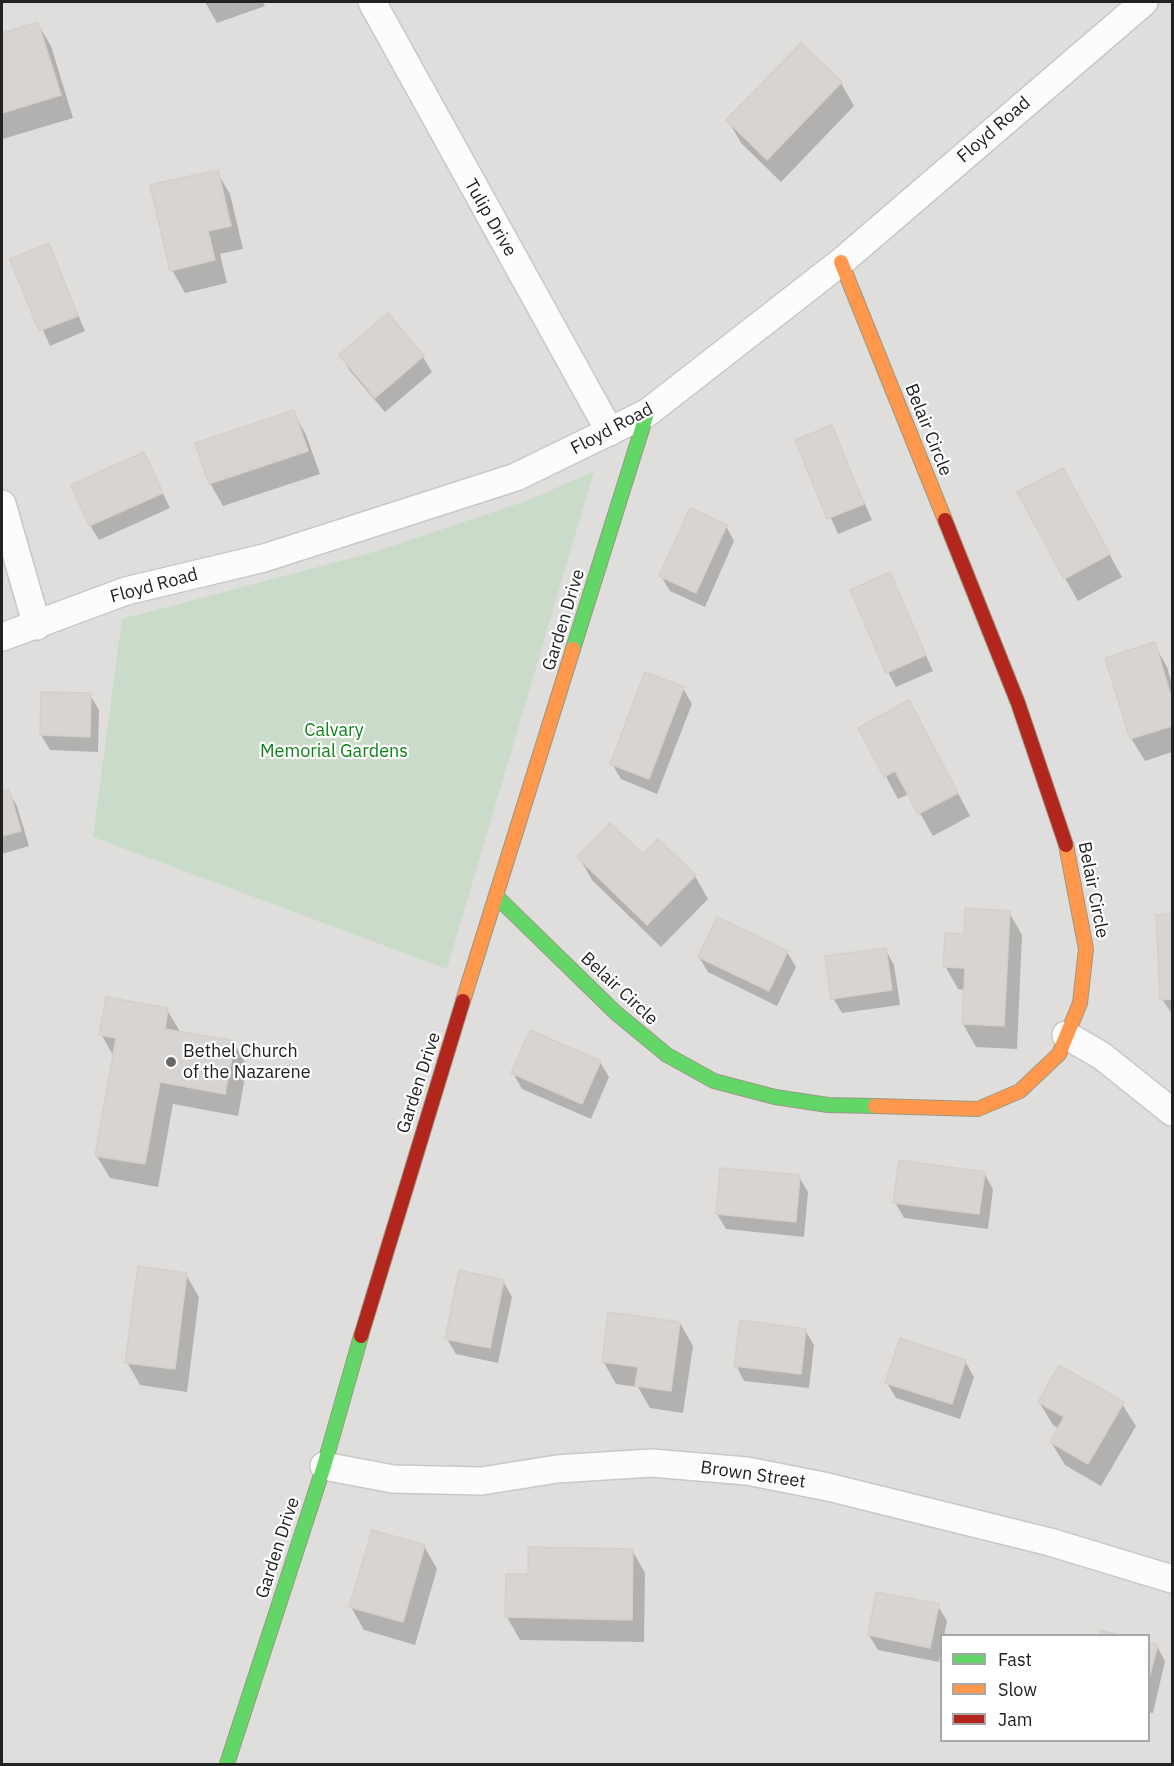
<!DOCTYPE html>
<style>
body{margin:0}
#map{position:relative;width:1174px;height:1766px;overflow:hidden;background:#f0eeeb;font-family:"IBM Plex Sans",sans-serif}
canvas{display:block}
.frame{position:absolute;inset:0;border:3px solid #222;pointer-events:none}
.legend{position:absolute;left:940px;top:1634px;width:210px;height:108px;box-sizing:border-box;background:#fff;border:2px solid #a7a7a7;margin:0;padding:8px 10px;list-style:none;font-size:18px;color:#222}
.legend li{display:flex;align-items:center;gap:12px;height:30px}
.legend b{width:30px;border:2px solid #a7a7a7}
</style>
<div id="map">
<canvas width="1174" height="1766"></canvas>
<div class="frame"></div>
<ul class="legend">
<li><b style="height:8px;background:#63d668"></b>Fast</li>
<li><b style="height:8px;background:#ff974d"></b>Slow</li>
<li><b style="height:8px;background:#b3261e"></b>Jam</li>
</ul>
</div>
<script>
const ctx = document.querySelector('canvas').getContext('2d');
ctx.lineJoin = 'round';
function paint(path, color) {
  ctx.fillStyle = color;
  ctx.fill(path, 'evenodd');
}
function shape(rows) {
  const path = new Path2D();
  for (const r of rows) {
    path.moveTo(r[0], r[1]);
    for (let i = 2; i < r.length; i += 2) path.lineTo(r[i], r[i + 1]);
  }
  return path;
}
function trace(path, color, width, dash) {
  ctx.strokeStyle = color;
  ctx.lineWidth = width;
  ctx.lineCap = dash ? 'butt' : 'round';
  ctx.setLineDash(dash || []);
  ctx.stroke(path);
}
function label(font, color, halo, rows, align = 'center') {
  ctx.font = font + ' "IBM Plex Sans",sans-serif';
  ctx.lineWidth = 4.5;
  ctx.setLineDash([]);
  ctx.textBaseline = 'middle';
  ctx.strokeStyle = halo;
  ctx.fillStyle = color;
  for (const [text, x, y, turn = 0] of rows) {
    ctx.save();
    ctx.translate(x, y);
    ctx.rotate((+turn || 0) * Math.PI / 180);
    ctx.textAlign = isNaN(turn) ? turn : align;
    if (halo) ctx.strokeText(text, 0, 0);
    ctx.fillText(text, 0, 0);
    ctx.restore();
  }
}
const residential = shape([
 [2,2,1172,2,1172,1764,2,1764],
 [942,1636,1148,1636,1148,1740,942,1740]
]);
const cemetery = shape([
 [594,471,447,969,93,837,122,619,374,552,529,500]
]);
const shadow = shape([
 [205,2,263,2,265,6,217,23],
 [38,24,51,46,73,118,3,139,2,35],
 [841,83,854,106,781,182,741,143,728,120],
 [217,172,230,194,243,249,220,254,227,283,185,293,172,270],
 [48,245,85,331,50,346,12,260],
 [341,356,423,357,432,372,385,412,350,371],
 [293,412,306,435,320,474,223,506,210,483],
 [831,427,872,520,838,534,797,441],
 [144,454,170,508,99,540,90,525],
 [1075,492,1122,577,1078,601,1065,578],
 [726,526,734,541,705,607,670,591,661,576],
 [889,574,933,671,896,687,888,672],
 [1154,644,1167,667,1172,684,1172,752,1145,761,1131,738],
 [683,688,692,704,657,794,621,779,612,764],
 [90,695,99,710,98,752,50,750,41,735],
 [922,725,970,816,933,836,909,794,898,799,860,728],
 [8,791,17,806,29,846,2,854,2,793],
 [579,857,695,876,708,899,661,947,592,880],
 [1009,912,1022,935,1017,1049,976,1047,963,1024,965,990,958,989,945,966,966,935],
 [1158,916,1172,916,1172,1014,1162,999],
 [885,949,894,965,900,1005,842,1013,833,998],
 [787,952,796,967,777,1006,708,972,699,957],
 [167,1010,181,1033,234,1043,247,1066,238,1116,173,1104,158,1187,110,1178,96,1155,114,1057,101,1034],
 [600,1062,609,1077,591,1119,522,1089,513,1073],
 [984,1173,993,1189,988,1229,904,1218,895,1202],
 [799,1177,808,1192,804,1237,726,1229,717,1214],
 [186,1275,199,1297,187,1392,140,1385,127,1362],
 [503,1281,512,1297,498,1363,456,1354,447,1339],
 [680,1323,693,1346,683,1413,650,1408,638,1387,616,1384,603,1361],
 [805,1330,814,1345,809,1388,744,1381,736,1365],
 [965,1361,974,1377,960,1419,896,1398,887,1383],
 [1039,1402,1122,1404,1136,1426,1101,1486,1065,1465,1051,1442,1059,1429,1053,1425],
 [424,1546,437,1569,415,1645,364,1630,351,1607],
 [632,1550,645,1573,644,1642,520,1640,507,1617,529,1576],
 [938,1606,947,1621,944,1636,942,1636,939,1662,878,1650,869,1635],
 [1148,1644,1157,1646,1165,1661,1153,1713,1148,1712]
]);
const building = shape([
 [38,22,61,95,2,113,2,33,38,22],
 [801,43,842,82,767,160,726,120,801,43],
 [218,170,231,226,208,231,215,260,170,271,150,185,218,170],
 [49,243,78,316,39,331,10,259,49,243],
 [388,313,424,356,375,398,339,355,388,313],
 [294,410,308,451,209,484,195,443,294,410],
 [832,425,864,504,827,519,795,440,832,425],
 [144,452,163,493,89,526,71,485,144,452],
 [1063,468,1110,554,1064,579,1017,492,1063,468],
 [690,508,727,525,696,593,659,576,690,508],
 [890,572,926,655,886,673,850,590,890,572],
 [1155,642,1172,700,1172,726,1130,739,1105,658,1155,642],
 [645,672,684,687,649,779,610,764,645,672],
 [41,692,91,693,90,737,40,735,41,692],
 [909,700,958,793,918,814,895,771,884,777,858,728,909,700],
 [9,789,21,831,2,836,2,791,9,789],
 [610,823,643,854,658,839,696,875,647,925,577,857,610,823],
 [965,908,1010,911,1004,1026,962,1024,965,968,943,967,945,933,964,934,965,908],
 [1172,914,1172,999,1160,1000,1156,915,1172,914],
 [717,917,788,951,769,991,698,957,717,917],
 [886,948,892,990,831,999,825,956,886,948],
 [106,997,168,1008,165,1029,235,1041,225,1094,160,1082,145,1164,95,1156,116,1038,99,1035,106,997],
 [530,1030,601,1061,582,1104,511,1073,530,1030],
 [899,1160,985,1172,979,1214,893,1203,899,1160],
 [720,1168,800,1175,796,1222,716,1214,720,1168],
 [138,1266,187,1273,175,1369,125,1363,138,1266],
 [459,1270,504,1280,490,1348,445,1339,459,1270],
 [608,1312,680,1322,671,1391,635,1386,638,1367,602,1362,608,1312],
 [740,1320,806,1329,801,1374,734,1366,740,1320],
 [900,1338,966,1360,952,1404,885,1383,900,1338],
 [1059,1365,1124,1402,1088,1464,1050,1442,1064,1417,1038,1402,1059,1365],
 [372,1530,425,1545,403,1622,349,1607,372,1530],
 [528,1547,633,1549,632,1620,505,1617,506,1574,528,1574,528,1547],
 [876,1592,939,1604,930,1648,868,1635,876,1592],
 [1101,1630,1122,1636,1099,1636,1101,1630],
 [1148,1642,1158,1645,1148,1682,1148,1642]
]);
const street = shape([
 [372,2,610,432],
 [2,504,37,626],
 [2,637,126,591,264,558,516,477,647,413,841,262,1144,2],
 [1066,1035,1102,1056,1172,1112],
 [324,1466,393,1479,482,1481,557,1469,651,1463,747,1471,828,1487,1050,1542,1172,1579]
]);
const fast = shape([
 [573,649,647,413],
 [497,897,616,1013,667,1055,714,1081,775,1097,828,1105,875,1106],
 [227,1764,324,1466,361,1336]
]);
const slow = shape([
 [841,262,945,520],
 [463,1001,573,649],
 [875,1106,978,1109,1020,1091,1059,1054,1080,1003,1086,949,1066,845]
]);
const jam = shape([
 [945,520,1018,703,1066,845],
 [361,1336,463,1001]
]);
const markers = [
 [171,1062,6,"#6a6968"]
];
const streetNames = [
 ["Floyd Road",994,130,-41],
 ["Tulip Drive",490,218,60],
 ["Floyd Road",612,429,-28],
 ["Belair Circle",928,430,68],
 ["Floyd Road",154,586,-15],
 ["Garden Drive",564,620,-73],
 ["Belair Circle",1093,890,79],
 ["Belair Circle",619,989,43],
 ["Garden Drive",419,1083,-72],
 ["Brown Street",753,1475,8],
 ["Garden Drive",278,1548,-72]
];
const parkNames = [
 ["Calvary",334,731],
 ["Memorial Gardens",334,752]
];
const poiNames = [
 ["Bethel Church",183,1052],
 ["of the Nazarene",183,1073]
];
paint(residential, '#dfdedc');
paint(cemetery, '#cadbca');
paint(shadow, '#0003');
paint(building, '#d7d4d2');
trace(building, '#d3d0cc', 1.5);
trace(street, '#c9c8c7', 30);
trace(fast, '#999a82', 16);
trace(slow, '#999a82', 16);
trace(jam, '#999a82', 16);
trace(street, '#fdfcfc', 27);
trace(fast, '#63d668', 14);
trace(slow, '#ff974d', 14);
trace(jam, '#b3261e', 14);
for (const [x, y, r, color] of markers) {
  const dot = new Path2D();
  dot.arc(x, y, r, 0, 2 * Math.PI);
  ctx.fillStyle = color;
  ctx.fill(dot);
  trace(dot, '#fff', 2);
}
label('18px', '#222', '#fff', streetNames);
label('18px', '#0c8416', '#fff', parkNames);
label('18px', '#222', '#fff', poiNames, 'left');
</script>
